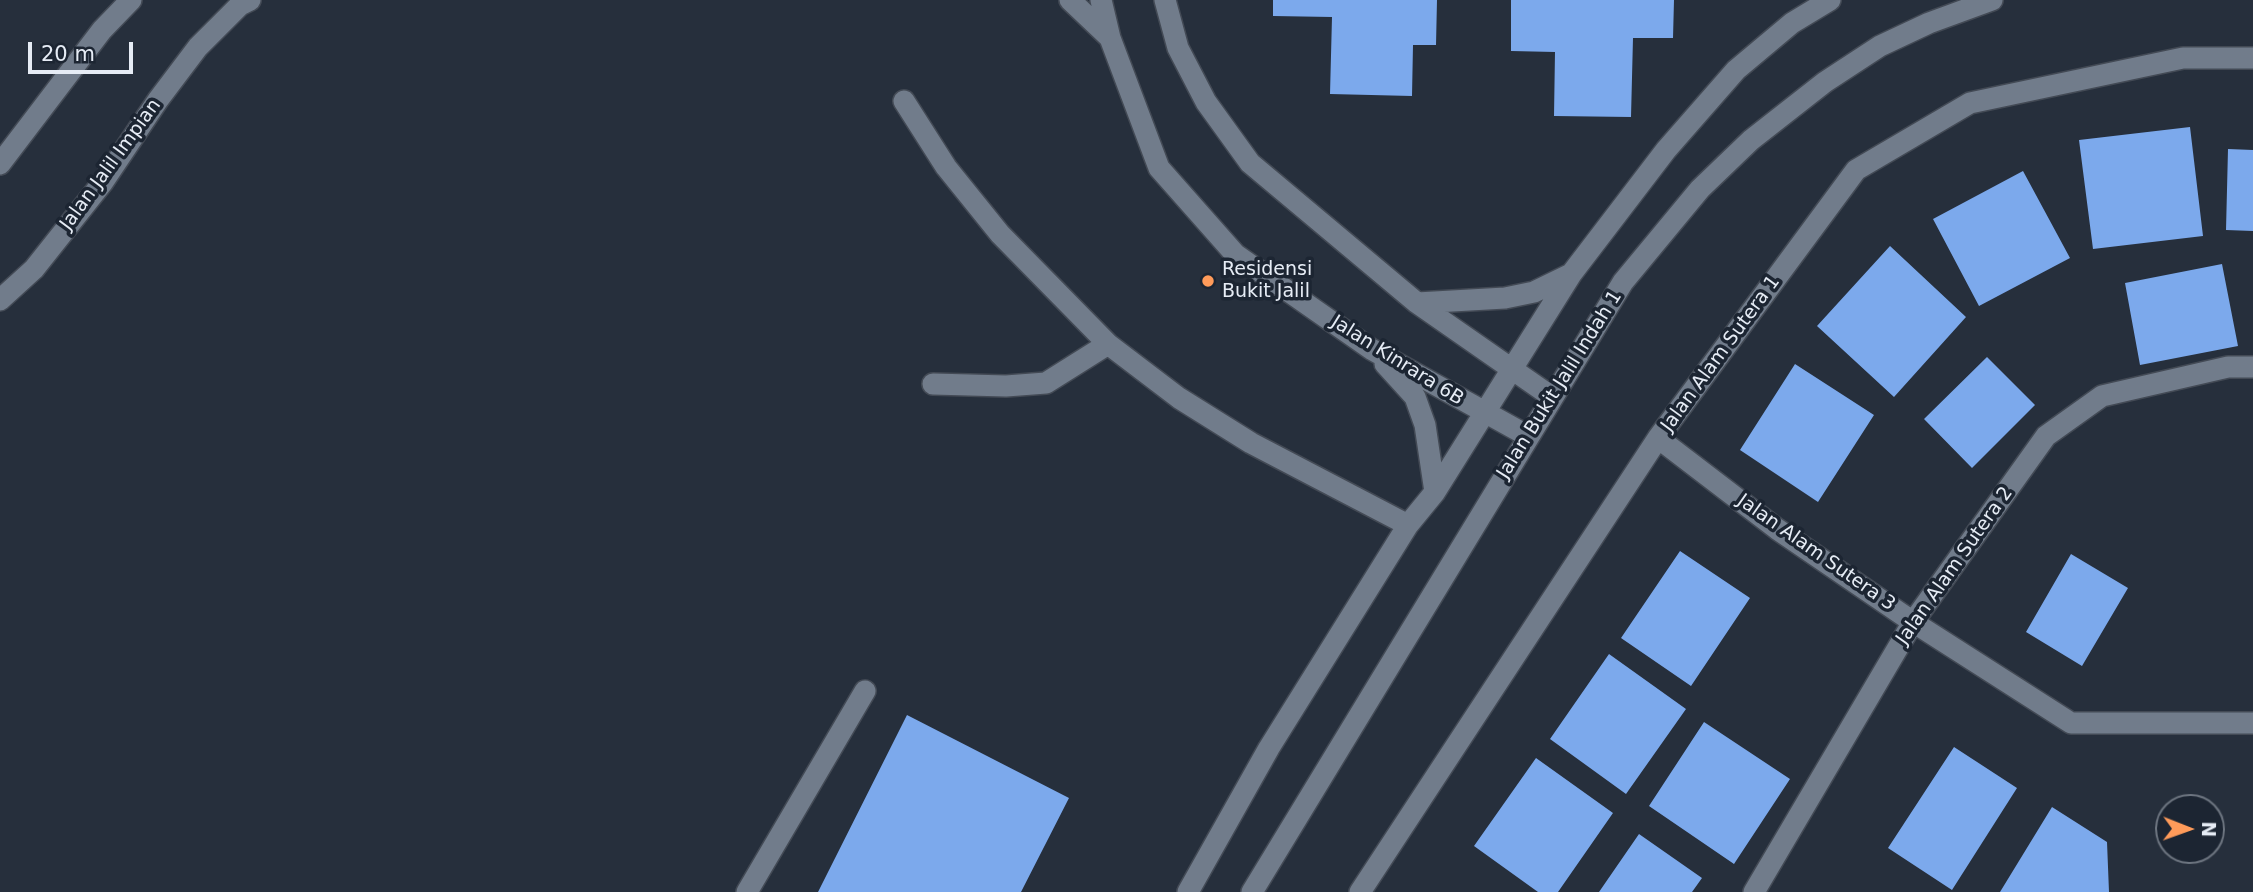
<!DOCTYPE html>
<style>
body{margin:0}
#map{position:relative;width:2253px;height:892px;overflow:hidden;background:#262f3c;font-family:"DejaVu Sans",sans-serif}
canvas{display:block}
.north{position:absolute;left:2155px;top:794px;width:70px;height:70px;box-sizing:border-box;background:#1c2532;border:2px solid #6d7580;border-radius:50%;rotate:91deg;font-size:19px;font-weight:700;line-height:28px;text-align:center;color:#e6ecf5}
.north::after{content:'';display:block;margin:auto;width:24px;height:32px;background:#ff9b5a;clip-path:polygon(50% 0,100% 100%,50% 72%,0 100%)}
.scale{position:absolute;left:28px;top:42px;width:105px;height:32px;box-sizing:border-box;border:4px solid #e6ecf5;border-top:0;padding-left:9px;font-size:21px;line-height:24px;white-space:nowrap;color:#e6ecf5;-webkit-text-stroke:5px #1c2532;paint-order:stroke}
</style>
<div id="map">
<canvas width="2253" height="892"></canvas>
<div class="north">N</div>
<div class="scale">20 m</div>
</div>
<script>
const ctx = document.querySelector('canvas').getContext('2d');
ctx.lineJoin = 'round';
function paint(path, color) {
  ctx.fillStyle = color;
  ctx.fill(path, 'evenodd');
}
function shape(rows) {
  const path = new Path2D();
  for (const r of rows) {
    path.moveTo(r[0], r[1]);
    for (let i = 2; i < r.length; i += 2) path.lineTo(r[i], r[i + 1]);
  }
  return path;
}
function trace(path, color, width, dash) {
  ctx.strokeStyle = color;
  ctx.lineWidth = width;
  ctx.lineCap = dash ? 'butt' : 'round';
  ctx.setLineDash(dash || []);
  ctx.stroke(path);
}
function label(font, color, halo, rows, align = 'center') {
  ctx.font = font + ' "DejaVu Sans",sans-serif';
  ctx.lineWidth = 7;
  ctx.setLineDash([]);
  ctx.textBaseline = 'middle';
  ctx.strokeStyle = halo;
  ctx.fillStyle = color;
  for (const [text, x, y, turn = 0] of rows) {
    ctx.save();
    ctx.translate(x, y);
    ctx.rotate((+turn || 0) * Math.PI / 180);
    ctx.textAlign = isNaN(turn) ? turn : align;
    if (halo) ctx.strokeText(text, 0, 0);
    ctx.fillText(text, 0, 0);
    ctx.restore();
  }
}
const building = shape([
 [1273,0,1437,0,1436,45,1413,45,1412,96,1330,94,1332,17,1273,16],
 [1511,0,1674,0,1673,38,1633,38,1631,117,1554,116,1555,52,1511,51],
 [2190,127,2203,236,2093,249,2079,140],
 [2228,149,2253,150,2253,231,2226,230],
 [2023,171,2070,258,1979,306,1933,219],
 [1890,246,1966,317,1894,397,1817,326],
 [2222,264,2238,346,2140,365,2125,283],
 [1987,357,2035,405,1972,468,1924,419],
 [1795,364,1874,415,1818,502,1740,450],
 [1680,551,1750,598,1691,686,1621,638],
 [2071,554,2128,588,2082,666,2026,632],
 [1609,654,1686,709,1626,794,1550,739],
 [907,715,1069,798,1021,892,818,892],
 [1704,722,1790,779,1734,864,1649,806],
 [1954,747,2017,788,1952,890,1888,848],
 [1536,758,1613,813,1558,892,1538,892,1474,846],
 [2052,807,2107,842,2109,892,2000,892],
 [1639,834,1702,878,1692,892,1599,892]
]);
const minor = shape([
 [1070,0,1110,38],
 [1101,0,1110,38,1159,168,1235,254,1371,349,1528,436],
 [1165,0,1178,48,1206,102,1250,163,1417,303,1552,397],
 [904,101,946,167,1000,234,1108,344,1179,398,1251,443,1408,525],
 [0,164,102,30,131,0],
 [0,300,34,269,103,182,158,100,198,47,240,5,250,0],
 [1417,303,1505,298,1534,292,1571,274],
 [1385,364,1415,397,1425,425,1435,492],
 [933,384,1006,386,1046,383,1108,344],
 [1658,438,1777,529,1913,622,2071,723,2253,723],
 [747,892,865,691],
 [1188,892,1269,748,1408,525,1435,492,1572,273,1666,150,1736,70,1792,23,1830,0],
 [1252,892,1623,282,1700,189,1751,140,1825,82,1880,46,1929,23,1992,0],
 [1360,892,1658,438,1856,170,1970,103,2183,58,2253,58],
 [1754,892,1913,622,2046,436,2102,396,2228,367,2253,367]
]);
const markers = [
 [1208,281,7,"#ff9b5a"]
];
const streetNames = [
 ["Jalan Jalil Impian",111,165,-54],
 ["Jalan Alam Sutera 1",1721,354,-54],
 ["Jalan Kinrara 6B",1397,361,32],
 ["Jalan Bukit Jalil Indah 1",1560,385,-58],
 ["Jalan Alam Sutera 3",1816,553,35],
 ["Jalan Alam Sutera 2",1955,566,-55]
];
const poiNames = [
 ["Residensi",1222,270],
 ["Bukit Jalil",1222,292]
];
paint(building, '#7ca9ec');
trace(minor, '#434a55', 24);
trace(minor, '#717c8b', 21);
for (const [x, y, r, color] of markers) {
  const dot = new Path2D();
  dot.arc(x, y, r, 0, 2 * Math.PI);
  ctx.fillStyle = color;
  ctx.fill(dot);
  trace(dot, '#1c2532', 2.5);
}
label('19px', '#e6ecf5', '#1c2532', streetNames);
label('19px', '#e6ecf5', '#1c2532', poiNames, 'left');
</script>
